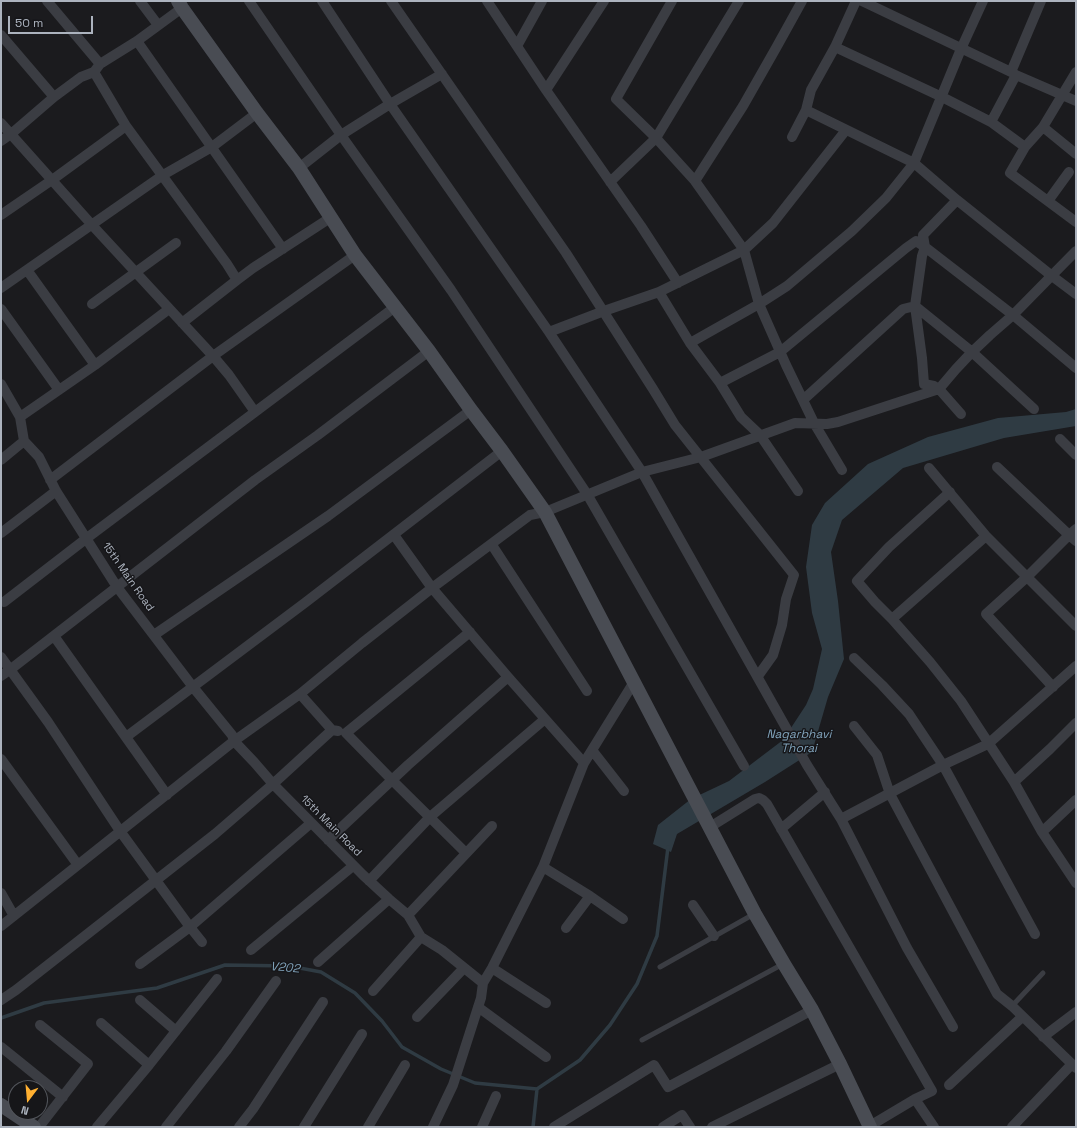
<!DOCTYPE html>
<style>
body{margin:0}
#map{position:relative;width:1077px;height:1128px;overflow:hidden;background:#1b1b1e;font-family:"Space Grotesk",sans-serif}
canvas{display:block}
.frame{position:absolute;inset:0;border:2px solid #acb3be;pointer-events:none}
.north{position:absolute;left:8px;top:1080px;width:40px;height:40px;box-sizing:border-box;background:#161619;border:1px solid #52555b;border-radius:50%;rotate:196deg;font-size:11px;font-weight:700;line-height:16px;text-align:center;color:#acb3be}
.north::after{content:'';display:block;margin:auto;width:14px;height:18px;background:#ffb031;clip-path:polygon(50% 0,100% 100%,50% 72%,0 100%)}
.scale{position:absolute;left:8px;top:16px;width:85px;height:18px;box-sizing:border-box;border:2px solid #acb3be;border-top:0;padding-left:5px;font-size:12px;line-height:14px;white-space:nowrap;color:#acb3be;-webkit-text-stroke:3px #161619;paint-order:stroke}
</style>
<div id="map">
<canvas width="1077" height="1128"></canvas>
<div class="frame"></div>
<div class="north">N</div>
<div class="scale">50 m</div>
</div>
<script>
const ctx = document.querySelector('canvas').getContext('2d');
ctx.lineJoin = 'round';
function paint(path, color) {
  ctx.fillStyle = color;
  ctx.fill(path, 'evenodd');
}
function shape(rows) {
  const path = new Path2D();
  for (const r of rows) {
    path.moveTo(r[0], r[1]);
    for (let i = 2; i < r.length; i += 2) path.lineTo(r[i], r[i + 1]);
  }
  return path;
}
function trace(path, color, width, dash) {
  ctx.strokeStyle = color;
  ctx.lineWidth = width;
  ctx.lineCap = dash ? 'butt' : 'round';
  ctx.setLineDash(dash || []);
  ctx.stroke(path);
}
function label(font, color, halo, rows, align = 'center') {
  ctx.font = font + ' "Space Grotesk",sans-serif';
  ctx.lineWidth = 3;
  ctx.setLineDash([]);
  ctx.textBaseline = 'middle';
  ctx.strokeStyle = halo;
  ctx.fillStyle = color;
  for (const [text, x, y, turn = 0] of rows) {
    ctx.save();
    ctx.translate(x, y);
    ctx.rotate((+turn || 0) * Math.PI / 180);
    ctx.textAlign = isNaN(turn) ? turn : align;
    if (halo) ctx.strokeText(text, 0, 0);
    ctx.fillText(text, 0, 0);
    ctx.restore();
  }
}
const water = shape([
 [1076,409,1076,426,1004,438,903,468,842,520,831,552,838,601,844,659,828,697,812,752,765,782,677,834,671,852,653,844,658,825,691,799,729,781,783,740,806,705,813,689,822,649,812,613,806,567,812,525,825,503,868,464,928,437,998,418,1066,412]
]);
const stream = shape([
 [1,1018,44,1003,157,988,225,965,289,966,321,972,355,993,382,1021,402,1047,441,1069,475,1083,537,1089],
 [537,1089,580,1060,610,1025,637,984,657,936,668,847],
 [533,1127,537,1089]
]);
const lane = shape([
 [660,967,754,914],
 [1012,1006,1043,973],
 [642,1040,783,964]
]);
const street = shape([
 [47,1,100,64],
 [140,1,158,25],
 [249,1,341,135,451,290,587,494,744,766],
 [322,1,390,104,549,332,642,472,807,765,841,819,907,948,953,1027],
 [391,1,566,253,653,389,675,425,794,575,786,599,782,625,773,655,758,676],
 [487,1,546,90,641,226,678,283],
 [672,1,616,99,656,138,695,181,744,250,759,304,786,365,814,423,842,470],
 [862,1,1011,72],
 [1,35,54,97],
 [137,41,283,249],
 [517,46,542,1],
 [835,47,942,97,991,122,1025,147],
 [94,72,100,64,137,41,182,8],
 [1076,72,1043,127,1025,147,1010,173,1076,222],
 [1016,75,1076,101],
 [546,90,604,1],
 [806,110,914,163,957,200,1052,276,1076,294],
 [991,122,1016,75,1011,72,1041,1],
 [1,123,92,225,213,356,229,375,255,412],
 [1043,127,1076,154],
 [792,137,806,110,811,90,835,47,856,1],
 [1,141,11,134,54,97,81,77,94,72,126,126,227,264,237,280,253,268,330,218],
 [299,168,341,135,390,104,442,74],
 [695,181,743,106,776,48,802,1],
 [610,182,656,138,739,1],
 [1048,201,1069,172],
 [1,215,52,180,126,126],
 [27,270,95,365],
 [1,288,163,175,212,147,257,113],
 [659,292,690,343,720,383,741,417,760,435,798,491],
 [92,304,176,243],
 [1,309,59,390],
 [182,323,237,280],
 [549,332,604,311,659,292,744,250,773,223,846,130],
 [690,343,759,304,787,286,852,231,886,198,914,163,961,49,983,1],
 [720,383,780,352,906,248,916,241,925,247,1013,315,1076,368],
 [1,384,20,417,24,441,39,457,56,491,117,587,193,687,232,735,234,741,254,762,273,784,363,875,389,899,408,915,421,937,442,950,483,983,492,968,543,867,584,763,634,682],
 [803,400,903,309,915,306,972,352,1034,409],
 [961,414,939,389,956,369,972,352,990,335,1013,315,1076,251],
 [20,417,95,365,169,309],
 [1060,439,1076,455],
 [1,460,24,441],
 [997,467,1069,535,1027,577,986,614,1053,687],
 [929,468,986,536,1076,626],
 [50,480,213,356,355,255],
 [950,492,889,547,857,581,875,602,892,619,930,662,961,701,1014,782,1042,832,1076,883],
 [1076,529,1069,535,1076,541],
 [1,533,56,491],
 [394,535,432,588,508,677,584,763],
 [492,545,587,691],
 [4,602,87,538,395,307],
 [892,619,986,536],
 [154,635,328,516,471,410],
 [54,636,167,795],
 [1,657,48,722,120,831,190,927,311,823],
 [854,658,882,685,909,714,943,765,1035,934],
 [1,676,11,669,255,480,318,435,429,351],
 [300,694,332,730,338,731],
 [854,726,877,755,890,794,997,994,1012,1006,1076,1068],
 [126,737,306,602,502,451],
 [592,750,624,791],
 [1,759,78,865],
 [1014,782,1050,749,1076,723],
 [841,819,943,765,988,744,1076,666],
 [710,827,755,799,759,798,763,800,767,804,932,1091,915,1099,868,1127],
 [781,829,825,792],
 [1042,832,1076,800],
 [328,840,408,765,508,677],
 [466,853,392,780,346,733,470,632],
 [543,867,590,896,623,919],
 [369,881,430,817,545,719],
 [1,893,14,916],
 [693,905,714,936],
 [408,915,492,826],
 [1,926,234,741,300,694,362,643,432,588,530,515,545,512,642,472,701,457,795,423,827,424,838,422,939,389,934,386,924,384,922,358,915,306,922,256,925,247,923,235,957,200],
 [566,928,590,896],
 [251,950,353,866],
 [318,962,389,899],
 [140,964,190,927,202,942],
 [492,968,546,1003],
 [373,991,421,937],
 [1,1000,16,990,215,834,273,784,332,730],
 [140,1000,176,1031],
 [478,1007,546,1057],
 [417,1017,464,968],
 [101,1023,149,1065],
 [1043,1037,1076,1012],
 [1,1047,63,1097],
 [949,1085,1022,1017],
 [915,1099,934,1127],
 [39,1127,88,1064,40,1025],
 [97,1127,149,1065,217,979],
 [166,1127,226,1051,276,981],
 [239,1127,253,1109,323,1002],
 [304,1127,362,1034],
 [368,1127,405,1065],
 [433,1127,453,1085,481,998,483,983],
 [482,1127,496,1096],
 [554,1127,654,1065,668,1087,812,1010],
 [663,1127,682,1115,690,1127],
 [712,1127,840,1064],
 [1012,1127,1072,1064]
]);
const secondary = shape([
 [178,1,182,8,257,113,299,168,355,255,429,351,471,410,502,451,545,512,755,914,784,964,812,1010,840,1064,870,1127],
 [1,1105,34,1127]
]);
const streetNames = [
 ["15th Main Road",128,577,55],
 ["15th Main Road",331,826,45]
];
const waterNames = [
 ["Nagarbhavi",799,735],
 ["Thorai",799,749],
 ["V202",285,968,5]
];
paint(water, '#2f3b43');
trace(stream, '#2f3b43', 3.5);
trace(lane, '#3b3d43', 5);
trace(street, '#3b3d43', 10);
trace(secondary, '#494c53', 14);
label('11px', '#acb3be', '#161619', streetNames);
label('italic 12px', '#81a3bb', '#161619', waterNames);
</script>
